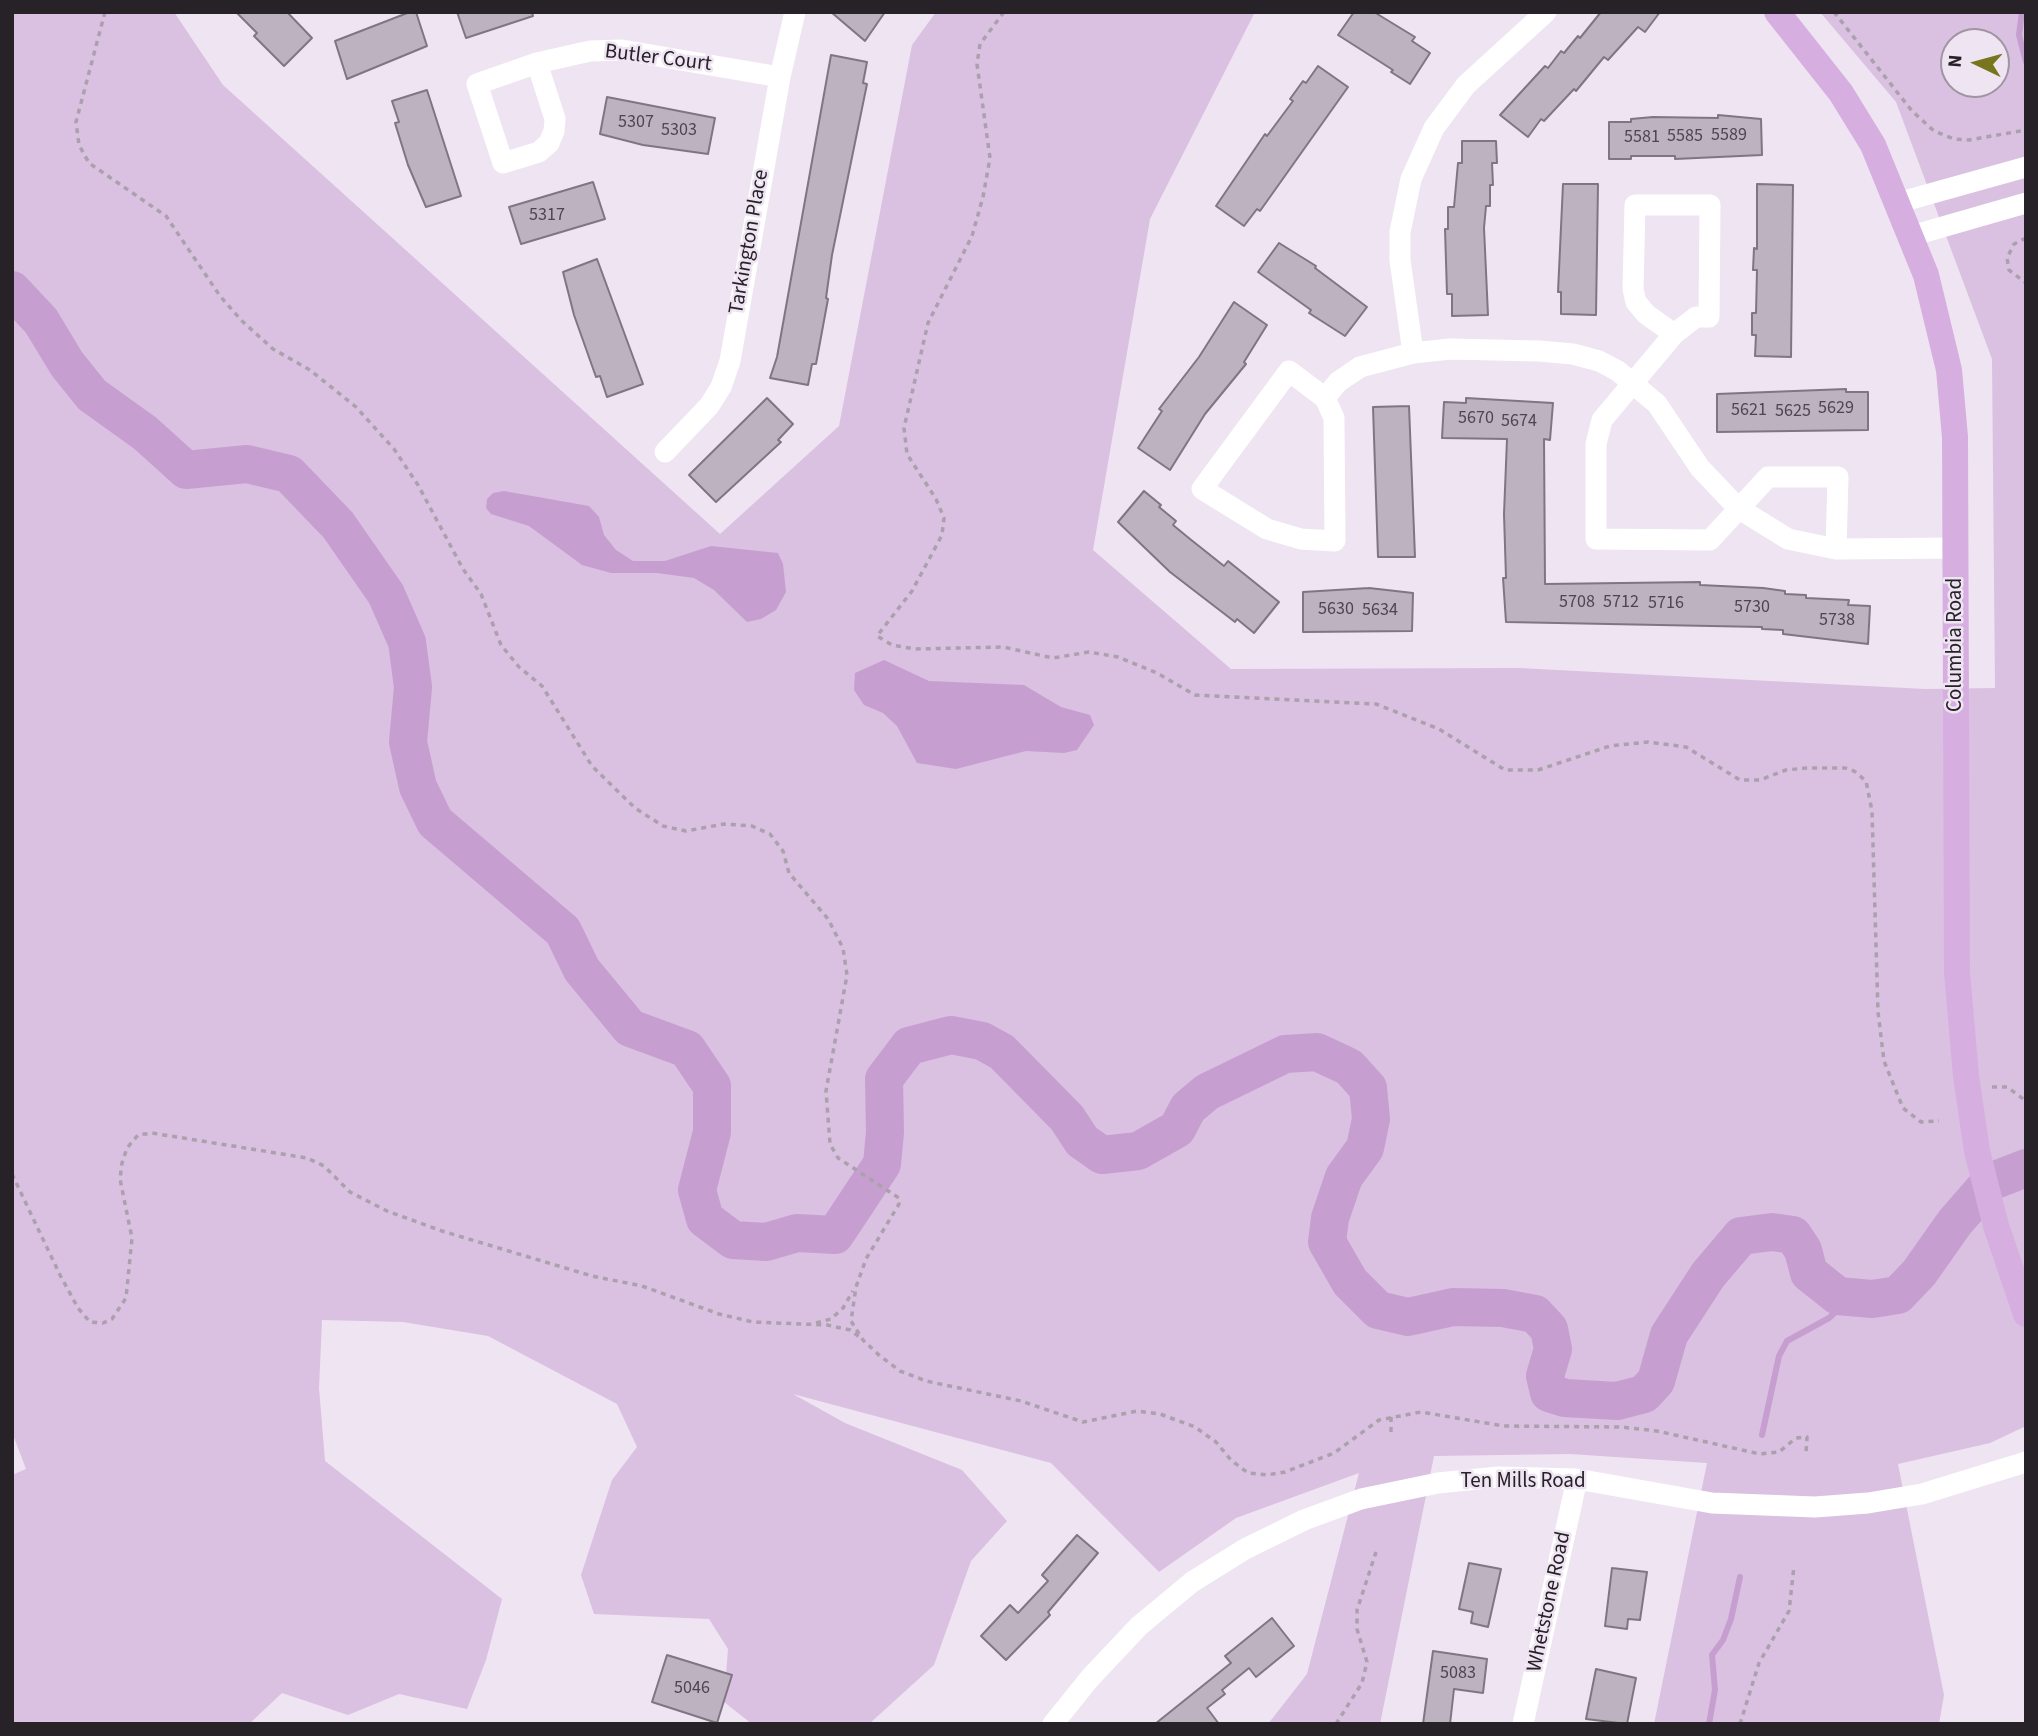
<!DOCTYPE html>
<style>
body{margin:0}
#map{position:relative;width:2038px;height:1736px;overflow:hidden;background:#efe4f2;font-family:"Source Sans 3",sans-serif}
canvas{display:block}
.frame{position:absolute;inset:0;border:14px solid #262228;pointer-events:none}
.north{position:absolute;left:1940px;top:28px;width:70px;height:70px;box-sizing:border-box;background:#efe4f2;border:2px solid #9f96a1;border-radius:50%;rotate:275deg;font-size:19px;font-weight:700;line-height:28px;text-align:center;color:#262228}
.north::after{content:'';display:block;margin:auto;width:24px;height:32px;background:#77761d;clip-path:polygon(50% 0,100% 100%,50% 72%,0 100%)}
</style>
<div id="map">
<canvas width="2038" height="1736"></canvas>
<div class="frame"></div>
<div class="north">N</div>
</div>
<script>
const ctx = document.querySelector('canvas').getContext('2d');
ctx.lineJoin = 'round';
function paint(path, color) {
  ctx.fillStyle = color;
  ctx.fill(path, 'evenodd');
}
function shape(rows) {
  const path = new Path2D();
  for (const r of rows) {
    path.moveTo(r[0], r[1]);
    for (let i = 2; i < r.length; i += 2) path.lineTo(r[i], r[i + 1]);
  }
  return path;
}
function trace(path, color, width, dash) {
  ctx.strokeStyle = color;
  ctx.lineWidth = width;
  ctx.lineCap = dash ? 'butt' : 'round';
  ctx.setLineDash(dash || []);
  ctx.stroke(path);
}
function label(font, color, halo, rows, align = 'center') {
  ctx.font = font + ' "Source Sans 3",sans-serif';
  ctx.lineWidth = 5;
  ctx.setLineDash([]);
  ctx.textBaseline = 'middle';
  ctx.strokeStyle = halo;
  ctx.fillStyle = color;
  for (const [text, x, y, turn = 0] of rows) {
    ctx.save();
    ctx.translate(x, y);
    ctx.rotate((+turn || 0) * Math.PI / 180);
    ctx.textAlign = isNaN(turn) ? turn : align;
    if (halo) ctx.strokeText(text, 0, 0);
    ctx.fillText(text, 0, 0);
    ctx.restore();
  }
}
const green = shape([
 [12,12,174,12,223,85,720,534,839,426,912,45,936,12,1255,12,1150,219,1093,550,1231,669,1518,668,1925,689,1995,688,1992,359,1896,102,1820,12,2026,12,2026,1426,1990,1443,1898,1464,1944,1695,1939,1724,1654,1724,1707,1463,1570,1454,1434,1456,1380,1724,1268,1724,1307,1674,1359,1473,1236,1518,1159,1572,1051,1463,793,1394,845,1423,962,1470,1007,1521,971,1561,934,1665,869,1724,752,1724,724,1702,728,1649,709,1619,594,1614,581,1575,612,1480,637,1447,617,1404,488,1336,403,1322,322,1320,319,1388,325,1461,502,1599,486,1660,467,1709,399,1694,348,1715,282,1693,249,1724,12,1724,12,1475,26,1469,12,1432],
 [1954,42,1996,42,1996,84,1954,84]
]);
const water = shape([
 [504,491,589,506,599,517,604,535,616,550,633,561,665,561,711,546,778,553,783,564,786,592,776,610,761,619,747,622,714,590,694,578,657,573,611,573,582,565,529,526,491,514,486,508,487,499,493,493],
 [884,660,929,681,1024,685,1061,707,1090,715,1094,725,1077,750,1064,753,1026,751,956,769,917,763,897,726,883,713,864,705,854,690,855,673]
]);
const stream = shape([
 [2022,12,2019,35,2026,62],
 [1762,1435,1779,1356,1787,1341,1829,1318,1852,1297],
 [1709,1724,1715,1690,1712,1655,1723,1640,1731,1619,1740,1577]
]);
const river = shape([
 [12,290,41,321,67,364,92,395,145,433,186,470,247,464,289,474,338,525,386,594,407,642,413,687,408,742,418,787,435,822,563,931,582,970,630,1028,687,1049,712,1086,712,1132,697,1190,705,1219,733,1240,766,1242,797,1233,835,1235,882,1164,885,1132,884,1079,909,1046,951,1035,982,1041,1002,1052,1067,1118,1082,1141,1102,1155,1138,1151,1177,1129,1188,1108,1207,1092,1285,1054,1317,1052,1349,1067,1368,1088,1371,1119,1365,1148,1344,1177,1330,1218,1327,1242,1350,1282,1378,1310,1408,1317,1453,1307,1503,1308,1535,1314,1549,1329,1553,1349,1545,1376,1549,1393,1565,1398,1617,1401,1644,1394,1656,1381,1669,1335,1708,1275,1741,1236,1772,1232,1793,1235,1803,1250,1809,1273,1838,1296,1872,1299,1898,1295,1919,1273,1955,1222,1990,1182,2026,1168]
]);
const building = shape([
 [236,12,287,12,312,38,284,66,254,36,257,33,236,12],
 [410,12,416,12,427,46,347,79,335,41,410,12],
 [457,12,532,12,533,16,466,38,457,12],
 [831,12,885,12,865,41,831,12],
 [1354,12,1374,12,1415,37,1412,41,1430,53,1410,84,1391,72,1393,70,1338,35,1354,12],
 [1601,12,1660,12,1645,32,1638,27,1608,60,1604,57,1576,91,1574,89,1544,121,1541,119,1528,137,1500,115,1545,66,1548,68,1561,51,1564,53,1578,36,1580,38,1601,12],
 [831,55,867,62,863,83,867,84,832,255,826,298,828,299,816,364,812,364,808,385,770,378,777,357,831,55],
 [1318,66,1348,87,1260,211,1257,209,1244,226,1216,206,1265,134,1267,136,1293,101,1290,99,1303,81,1306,83,1318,66],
 [427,90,461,196,426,207,408,165,395,123,399,122,392,101,427,90],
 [607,97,715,118,708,154,643,145,600,134,607,97],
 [1718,115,1761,119,1762,155,1675,159,1675,156,1631,156,1631,159,1609,159,1609,122,1631,122,1631,119,1653,117,1718,118,1718,115],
 [1462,141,1496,141,1497,163,1492,163,1493,185,1490,185,1490,206,1486,206,1484,228,1488,315,1452,316,1452,294,1447,294,1445,229,1448,229,1448,207,1454,207,1458,163,1462,163,1462,141],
 [593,182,605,219,521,244,509,207,593,182],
 [1563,184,1598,184,1596,315,1561,314,1561,292,1558,292,1563,184],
 [1757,184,1793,185,1791,357,1755,356,1756,335,1752,335,1752,313,1756,313,1757,270,1753,270,1754,248,1757,249,1757,184],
 [1279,243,1316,266,1315,268,1367,307,1345,336,1309,313,1311,310,1258,272,1279,243],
 [597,259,643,384,607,397,600,376,596,377,574,315,563,272,597,259],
 [1234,302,1267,325,1244,362,1246,364,1205,414,1170,470,1138,448,1162,411,1159,409,1199,357,1234,302],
 [1846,389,1846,392,1868,392,1868,430,1717,432,1717,394,1846,389],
 [767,398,793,424,778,440,781,442,716,502,689,475,767,398],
 [1466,398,1553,403,1550,440,1544,439,1545,584,1700,582,1700,585,1763,588,1785,591,1785,594,1806,595,1806,598,1849,600,1848,605,1870,606,1868,644,1783,634,1783,630,1762,629,1762,627,1506,622,1503,578,1506,578,1504,514,1507,439,1442,438,1444,402,1466,403,1466,398],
 [1409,406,1415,557,1378,557,1373,407,1409,406],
 [1144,491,1161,505,1159,507,1176,521,1173,525,1190,539,1224,566,1228,561,1279,602,1254,633,1237,619,1235,622,1170,572,1118,522,1144,491],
 [1369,588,1413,593,1412,631,1303,632,1303,592,1369,588],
 [1077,1535,1098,1553,1048,1612,1050,1615,1006,1660,981,1636,1010,1605,1018,1613,1048,1581,1042,1575,1077,1535],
 [1469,1563,1501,1569,1488,1627,1471,1623,1473,1612,1459,1609,1469,1563],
 [1612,1568,1647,1572,1640,1620,1628,1619,1627,1629,1605,1626,1612,1568],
 [1272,1618,1294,1646,1256,1677,1249,1668,1222,1690,1225,1694,1207,1708,1219,1724,1155,1724,1231,1663,1225,1656,1272,1618],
 [1433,1651,1487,1659,1483,1693,1454,1689,1450,1724,1423,1724,1433,1651],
 [667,1655,732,1675,717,1723,652,1702,667,1655],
 [1596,1669,1636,1678,1627,1724,1586,1719,1596,1669]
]);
const path = shape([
 [105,12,76,122,79,145,89,163,166,216,220,296,242,321,273,349,310,370,356,407,394,449,418,485,463,569,481,594,501,645,519,667,542,686,592,766,635,808,663,826,686,831,724,824,752,826,770,834,783,851,789,873,828,919,843,948,847,975,826,1091,830,1144,838,1158,899,1198,899,1204,866,1259,856,1287,851,1321,863,1340,880,1356,900,1371,926,1381,1021,1401,1083,1422,1137,1411,1160,1414,1195,1427,1216,1442,1231,1460,1248,1473,1267,1475,1285,1472,1334,1453,1379,1420,1421,1412,1504,1426,1621,1427,1657,1431,1760,1454,1779,1452,1796,1438,1807,1437,1806,1453],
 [1004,12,980,44,977,64,990,158,983,197,972,236,928,323,904,428,907,454,936,499,944,518,942,535,912,591,877,636,892,645,915,649,1003,647,1053,658,1089,652,1118,657,1157,673,1195,695,1376,704,1439,729,1505,770,1538,770,1610,746,1648,742,1686,747,1740,780,1760,780,1786,770,1806,768,1845,768,1854,771,1866,781,1872,811,1878,1012,1884,1061,1903,1108,1921,1122,1939,1121],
 [1834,12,1912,111,1934,131,1954,139,1969,140,2026,130],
 [2026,238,2014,244,2007,258,2009,270,2026,283],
 [1992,1087,2007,1087,2026,1101],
 [12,1174,60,1275,78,1308,90,1322,103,1323,112,1319,126,1298,132,1238,120,1179,122,1163,127,1148,138,1135,152,1133,307,1158,324,1166,350,1192,387,1211,442,1231,592,1276,642,1286,719,1314,753,1322,827,1325,850,1330,861,1338],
 [816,1323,831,1319,843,1308,853,1291],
 [1391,1417,1391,1437],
 [1336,1724,1362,1683,1367,1662,1357,1629,1357,1610,1376,1552],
 [1740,1724,1759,1663,1789,1611,1794,1566]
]);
const minor = shape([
 [1546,12,1466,85,1434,128,1411,179,1400,232,1400,260,1413,353,1450,349,1539,351,1573,354,1599,361,1618,371,1657,404,1700,468,1738,508,1788,539,1836,549,1957,548],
 [537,63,477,84,503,163,539,152,549,143,554,131,555,119,537,63,590,51,622,50,780,77],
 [1897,203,2026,167],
 [1911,236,2026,203],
 [1674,334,1646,314,1636,302,1633,289,1635,205,1710,205,1709,317,1696,317,1674,334,1602,420,1596,444,1596,539,1710,540,1768,477,1838,477,1836,549],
 [1325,398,1289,371,1202,489,1267,529,1301,539,1335,541,1334,418,1325,398,1338,382,1360,367,1413,353],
 [665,452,709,406,721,387,730,361,780,77,795,12],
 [1053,1724,1090,1678,1139,1626,1192,1582,1245,1549,1304,1520,1361,1499,1438,1483,1498,1477,1577,1479,1712,1503,1815,1507,1868,1503,1922,1494,2026,1462],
 [1523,1724,1577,1479]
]);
const major = shape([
 [1777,12,1841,93,1873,145,1926,275,1949,370,1955,437,1957,972,1966,1076,1977,1151,1996,1226,2026,1314]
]);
const numberNames = [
 ["5307",636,123],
 ["5303",679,131],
 ["5589",1729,136],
 ["5585",1685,137],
 ["5581",1642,138],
 ["5317",547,216],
 ["5629",1836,409],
 ["5621",1749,411],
 ["5625",1793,412],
 ["5670",1476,419],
 ["5674",1519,422],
 ["5708",1577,603],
 ["5712",1621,603],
 ["5716",1666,604],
 ["5730",1752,608],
 ["5630",1336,610],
 ["5634",1380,611],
 ["5738",1837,621],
 ["5083",1458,1674],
 ["5046",692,1689]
];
const streetNames = [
 ["Butler Court",658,59,7],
 ["Tarkington Place",750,242,-80],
 ["Columbia Road",1956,645,-90],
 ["Ten Mills Road",1523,1482],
 ["Whetstone Road",1550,1602,-78]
];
paint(green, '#dac0e1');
paint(water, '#c69fd0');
trace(stream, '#c69fd0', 6);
trace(river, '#c69fd0', 38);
paint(building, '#bdb2c0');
trace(building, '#807582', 2);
trace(path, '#aaa1ac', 3.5, [5, 5]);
trace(minor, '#fff', 21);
trace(major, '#d6afe0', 26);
label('18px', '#4c464e', null, numberNames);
label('21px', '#262228', '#efe4f2', streetNames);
</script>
